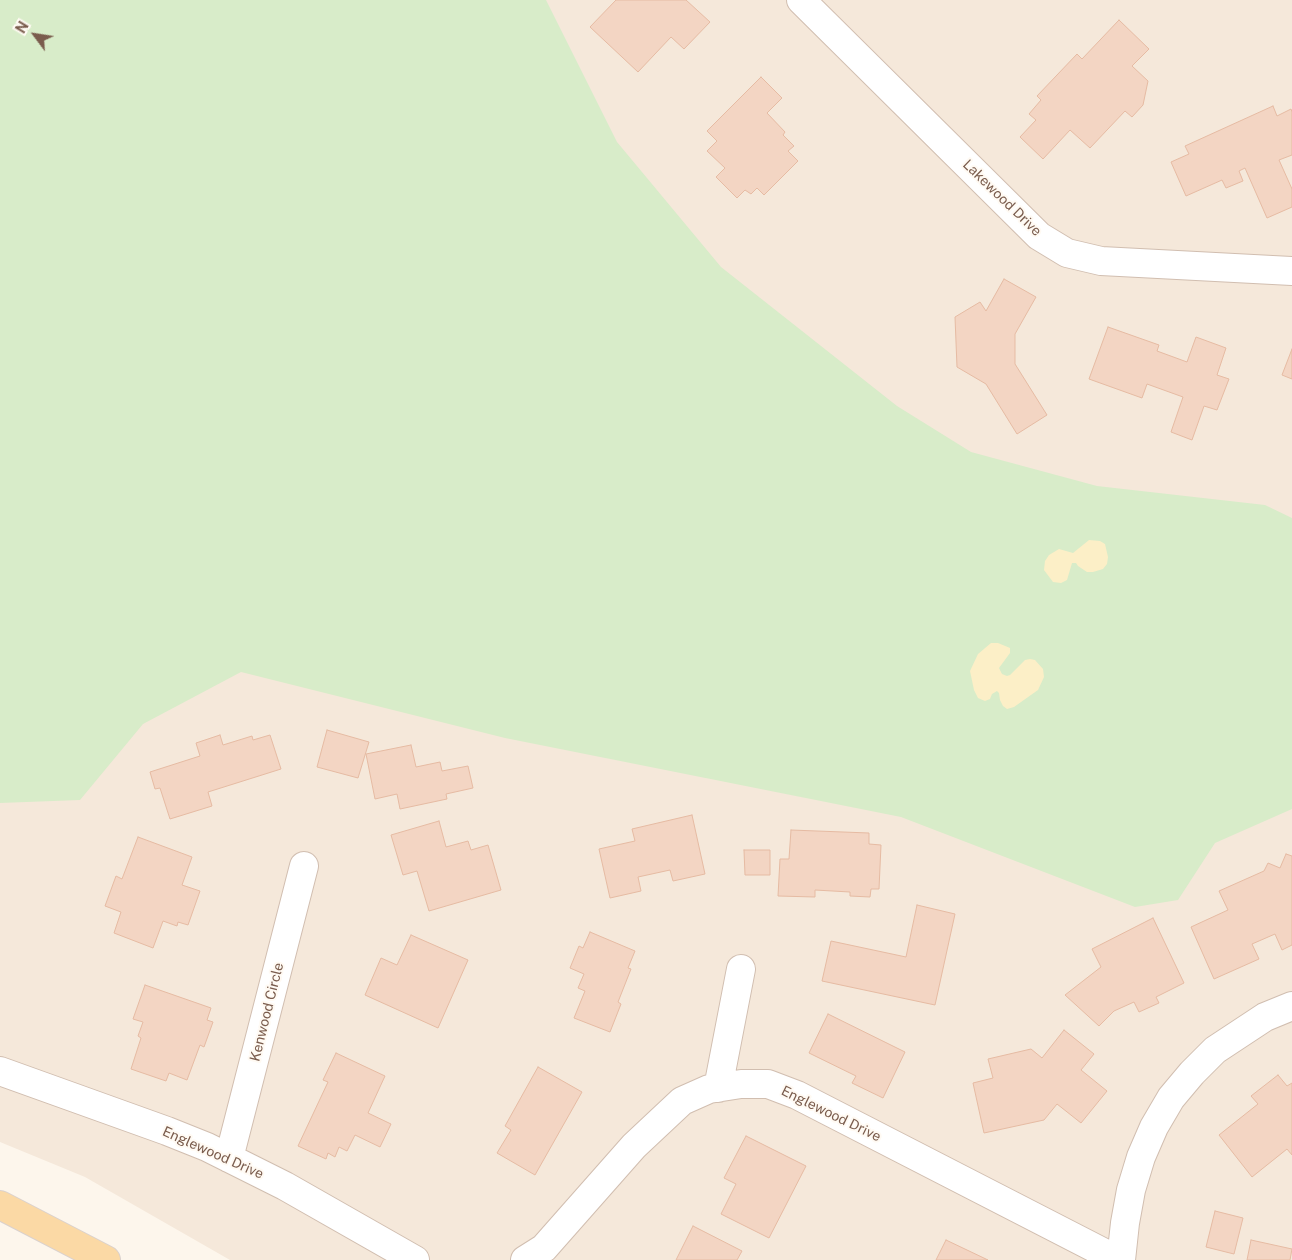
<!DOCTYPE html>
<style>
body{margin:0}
#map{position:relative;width:1292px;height:1260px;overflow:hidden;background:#fdf6ec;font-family:"Public Sans",sans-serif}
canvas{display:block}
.north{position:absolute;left:10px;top:10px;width:50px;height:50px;-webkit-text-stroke:4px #fffaf3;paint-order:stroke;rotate:301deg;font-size:14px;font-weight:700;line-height:20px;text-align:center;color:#7a5c4d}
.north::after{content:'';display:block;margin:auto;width:18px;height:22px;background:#7a5c4d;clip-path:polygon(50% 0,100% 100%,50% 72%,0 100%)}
</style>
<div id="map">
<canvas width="1292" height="1260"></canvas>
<div class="north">N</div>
</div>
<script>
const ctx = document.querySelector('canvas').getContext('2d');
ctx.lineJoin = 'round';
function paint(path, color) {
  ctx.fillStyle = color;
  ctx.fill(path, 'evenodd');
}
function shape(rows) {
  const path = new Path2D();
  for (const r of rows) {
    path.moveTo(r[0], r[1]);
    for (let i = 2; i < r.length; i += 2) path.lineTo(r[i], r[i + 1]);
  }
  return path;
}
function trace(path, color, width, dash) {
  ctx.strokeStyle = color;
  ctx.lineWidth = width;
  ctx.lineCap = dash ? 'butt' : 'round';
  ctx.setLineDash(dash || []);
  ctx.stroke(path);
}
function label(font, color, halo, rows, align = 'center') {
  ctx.font = font + ' "Public Sans",sans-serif';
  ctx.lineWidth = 4;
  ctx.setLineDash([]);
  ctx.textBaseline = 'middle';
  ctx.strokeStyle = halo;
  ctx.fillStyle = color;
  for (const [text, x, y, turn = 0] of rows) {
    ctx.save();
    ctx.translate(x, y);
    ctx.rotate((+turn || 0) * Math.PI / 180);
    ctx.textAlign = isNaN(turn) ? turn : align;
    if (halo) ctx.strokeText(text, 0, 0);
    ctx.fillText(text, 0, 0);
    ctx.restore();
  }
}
const residential = shape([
 [0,0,1292,0,1292,1260,230,1260,85,1177,0,1142]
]);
const green = shape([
 [0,0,546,0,617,142,721,267,897,406,971,452,1097,486,1265,505,1292,518,1292,809,1215,843,1178,900,1135,907,901,817,505,738,241,672,143,724,80,800,0,803]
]);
const sand = shape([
 [1089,540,1100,541,1105,544,1108,557,1107,564,1103,569,1093,572,1087,572,1078,566,1076,563,1072,563,1067,580,1061,583,1053,582,1044,570,1045,561,1049,555,1059,549,1073,553],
 [991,643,998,643,1010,648,1010,653,999,668,1002,674,1007,676,1010,675,1025,660,1030,659,1035,660,1043,669,1044,677,1038,690,1014,707,1007,709,1003,706,1000,700,999,693,997,691,992,694,990,699,985,701,978,698,974,690,970,671,978,654]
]);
const building = shape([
 [616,0,686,0,710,22,684,49,671,37,638,72,590,27,616,0],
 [1119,20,1149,49,1132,66,1148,81,1143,105,1132,117,1125,111,1090,148,1070,130,1043,159,1020,137,1036,120,1029,114,1041,100,1037,96,1077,54,1082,59,1119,20],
 [761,77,782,98,767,113,785,132,783,135,794,146,788,151,798,161,764,195,757,188,751,194,745,190,737,198,716,177,725,168,707,151,717,141,707,131,761,77],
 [1273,106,1277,116,1291,109,1292,112,1292,155,1279,160,1292,189,1292,207,1267,218,1245,168,1239,171,1243,181,1226,188,1222,180,1186,196,1171,162,1189,154,1185,146,1273,106],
 [1004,279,1036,297,1015,334,1015,364,1047,415,1017,434,986,384,957,367,955,317,980,302,986,311,1004,279],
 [1108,327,1159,345,1157,351,1187,362,1196,337,1226,348,1217,375,1229,379,1217,410,1204,406,1192,440,1171,432,1183,397,1147,384,1142,398,1089,379,1108,327],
 [1292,349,1292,379,1282,375,1292,349],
 [327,730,369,742,358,778,317,767,327,730],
 [220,735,223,745,252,736,253,740,270,735,281,769,208,792,212,806,170,819,160,788,155,789,150,772,200,756,196,743,220,735],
 [411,745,416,767,440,762,442,771,468,766,473,788,446,794,447,799,400,809,397,794,375,799,366,754,411,745],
 [692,815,705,874,673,881,670,870,638,877,641,891,610,898,599,849,635,841,632,829,692,815],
 [439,821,446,847,468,841,471,850,488,845,501,890,429,911,417,871,403,875,391,835,439,821],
 [791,830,869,833,869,844,881,845,879,889,871,889,870,897,850,896,850,892,815,890,815,897,778,896,780,859,789,859,791,830],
 [138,837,192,857,182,885,200,891,188,925,178,922,177,926,163,921,153,948,114,933,121,912,105,906,116,876,122,879,138,837],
 [744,850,770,850,770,875,745,875,744,850],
 [1286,854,1292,856,1292,945,1282,950,1275,934,1252,944,1259,959,1214,979,1191,927,1228,910,1219,891,1264,871,1268,863,1280,868,1286,854],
 [917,905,955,914,935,1005,822,981,831,941,906,957,917,905],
 [1153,918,1184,983,1156,997,1159,1003,1139,1012,1134,1002,1114,1011,1099,1026,1065,995,1101,967,1092,949,1153,918],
 [590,932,635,951,628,968,631,969,618,1002,621,1004,610,1032,574,1018,585,991,578,988,584,974,570,968,579,946,583,948,590,932],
 [411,935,468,960,438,1028,365,995,381,958,397,965,411,935],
 [145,985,211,1008,207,1020,213,1022,204,1047,200,1045,187,1080,169,1073,166,1081,131,1069,141,1038,138,1036,143,1022,133,1019,145,985],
 [828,1014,905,1052,883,1098,852,1083,856,1076,809,1053,828,1014],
 [1064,1030,1094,1054,1081,1070,1107,1091,1081,1123,1057,1104,1044,1120,984,1133,973,1083,993,1078,988,1059,1031,1049,1042,1058,1064,1030],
 [336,1053,385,1076,368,1113,391,1124,380,1147,355,1135,347,1151,339,1147,335,1157,328,1153,326,1159,298,1146,328,1082,323,1080,336,1053],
 [538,1067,582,1092,535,1175,497,1153,511,1130,505,1126,538,1067],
 [1278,1075,1287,1086,1292,1083,1292,1155,1287,1149,1252,1177,1219,1135,1258,1104,1251,1096,1278,1075],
 [746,1136,806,1166,769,1238,721,1214,736,1184,724,1178,746,1136],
 [1215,1211,1243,1218,1234,1254,1206,1247,1215,1211],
 [693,1226,742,1251,737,1260,676,1260,693,1226],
 [946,1240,988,1260,936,1260,946,1240],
 [1251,1240,1292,1249,1290,1260,1247,1260,1251,1240]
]);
const minor = shape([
 [801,0,1039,236,1067,253,1101,261,1292,271],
 [0,1071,167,1131,207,1147,285,1186,415,1260],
 [718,1088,741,969],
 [229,1158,304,866],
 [525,1260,544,1248,634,1146,682,1101,709,1089,741,1084,768,1084,797,1095,1118,1260],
 [1121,1260,1125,1223,1131,1190,1141,1157,1154,1127,1171,1098,1192,1073,1215,1050,1265,1017,1292,1006]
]);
const major = shape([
 [0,1205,106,1260]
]);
const streetNames = [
 ["Lakewood Drive",1002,198,44],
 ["Kenwood Circle",267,1012,-76],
 ["Englewood Drive",831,1114,26],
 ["Englewood Drive",213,1153,24]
];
paint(residential, '#f5e8da');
paint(green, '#d8ecc9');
paint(sand, '#fcefc7');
paint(building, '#f3d5c3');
trace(building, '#e6bba3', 1);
trace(minor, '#d1beb0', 30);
trace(major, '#dad1cd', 30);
trace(minor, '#fff', 28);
trace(major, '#fbd9a5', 28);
label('14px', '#7a5c4d', '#fffaf3', streetNames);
</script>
